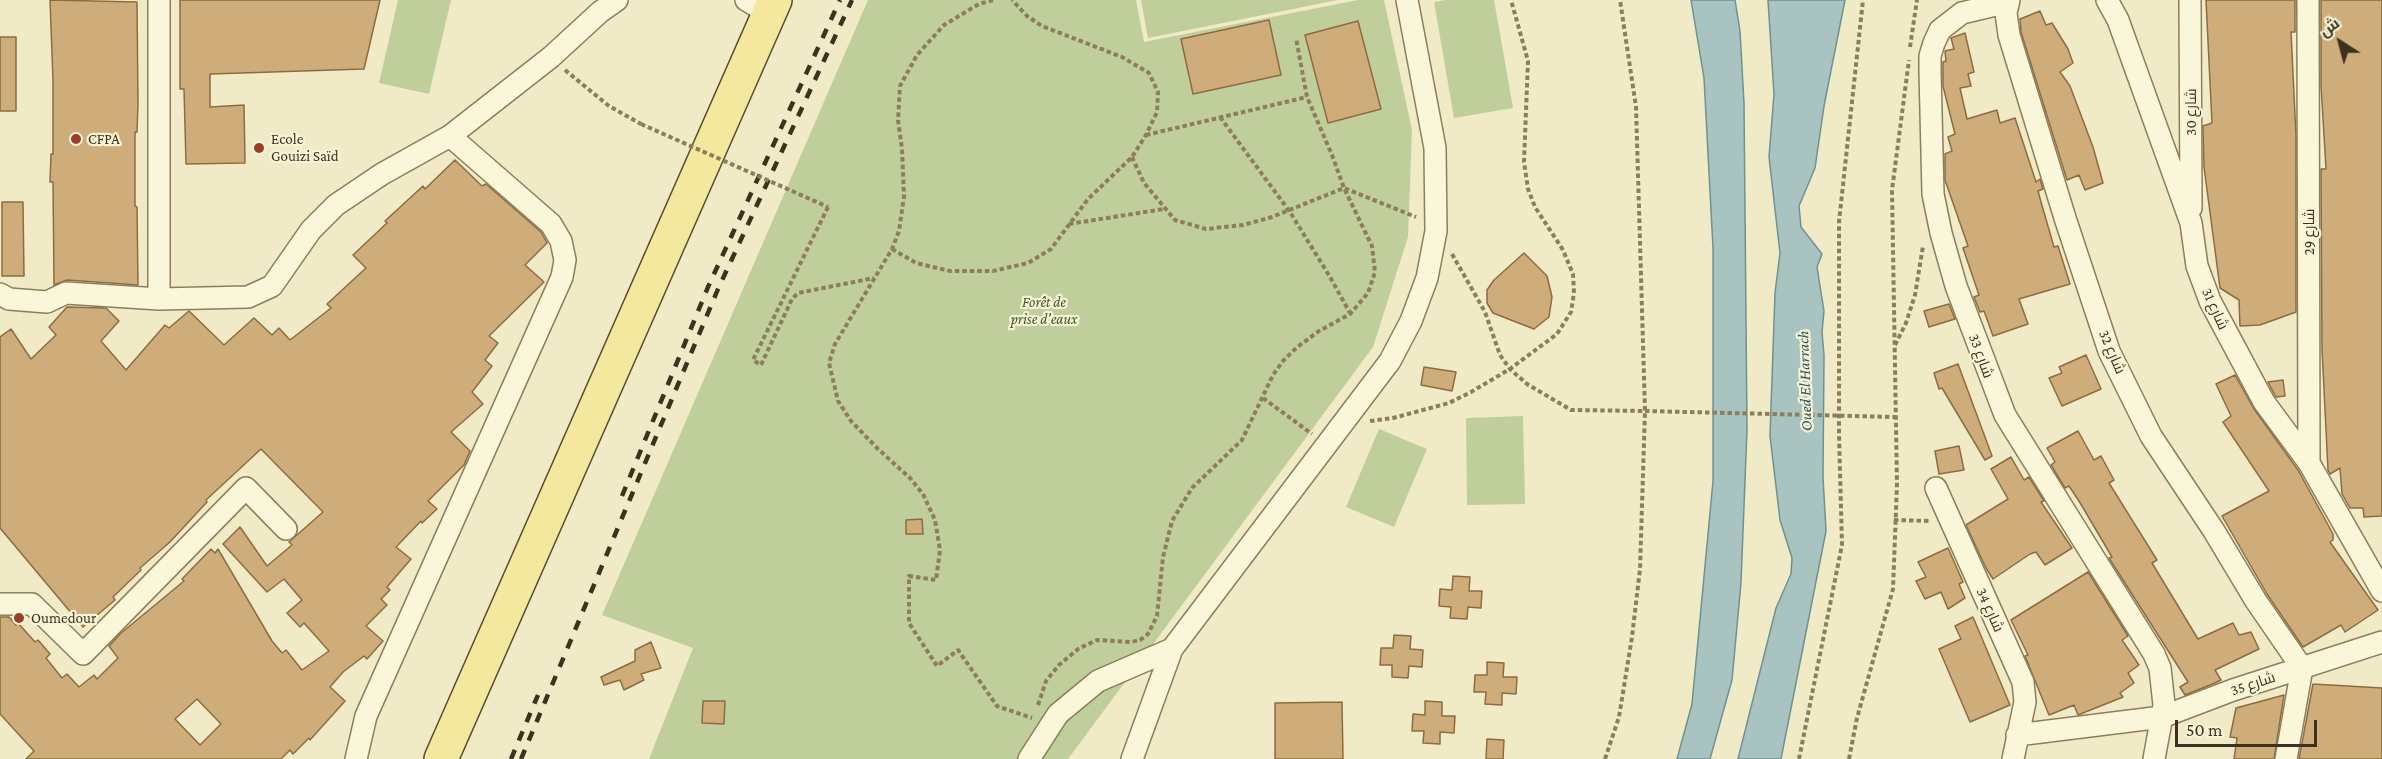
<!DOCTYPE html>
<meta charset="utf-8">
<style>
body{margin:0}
#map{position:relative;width:2382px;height:759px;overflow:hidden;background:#f0ebc6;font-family:"Crimson Pro",Cairo,serif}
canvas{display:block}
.north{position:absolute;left:2310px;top:12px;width:60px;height:60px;-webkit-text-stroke:4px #f7f3d6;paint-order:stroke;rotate:324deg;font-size:16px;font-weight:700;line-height:24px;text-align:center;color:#3c321f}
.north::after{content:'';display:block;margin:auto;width:21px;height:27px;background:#3c321f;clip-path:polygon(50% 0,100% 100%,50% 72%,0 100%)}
.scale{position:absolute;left:2175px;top:720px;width:142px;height:27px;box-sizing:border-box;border:3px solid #3c321f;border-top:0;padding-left:8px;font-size:18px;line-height:21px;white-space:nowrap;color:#3c321f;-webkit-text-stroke:4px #f7f3d6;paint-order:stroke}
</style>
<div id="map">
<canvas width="2382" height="759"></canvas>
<div class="north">ش</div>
<div class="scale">50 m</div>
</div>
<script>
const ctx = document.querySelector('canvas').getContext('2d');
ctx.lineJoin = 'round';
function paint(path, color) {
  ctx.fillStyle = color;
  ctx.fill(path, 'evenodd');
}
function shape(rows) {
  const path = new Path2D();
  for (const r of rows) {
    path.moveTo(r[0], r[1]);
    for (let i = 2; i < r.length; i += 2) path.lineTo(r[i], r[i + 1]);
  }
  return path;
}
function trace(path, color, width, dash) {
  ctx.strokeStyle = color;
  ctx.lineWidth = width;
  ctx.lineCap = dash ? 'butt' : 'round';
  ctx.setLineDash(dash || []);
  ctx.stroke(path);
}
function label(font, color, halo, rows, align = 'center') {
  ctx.font = font + ' "Crimson Pro",Cairo,serif';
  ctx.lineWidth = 4.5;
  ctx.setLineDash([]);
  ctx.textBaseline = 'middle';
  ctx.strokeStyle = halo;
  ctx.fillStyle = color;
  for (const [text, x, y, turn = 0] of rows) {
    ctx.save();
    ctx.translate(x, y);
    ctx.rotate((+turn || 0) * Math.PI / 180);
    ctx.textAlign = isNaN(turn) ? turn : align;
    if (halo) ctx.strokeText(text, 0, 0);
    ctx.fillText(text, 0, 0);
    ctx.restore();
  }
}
const green = shape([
 [398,0,451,0,429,94,379,83],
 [868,0,1136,0,1144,42,1358,0,1384,0,1412,130,1408,237,1373,347,1068,759,649,759,693,648,602,615],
 [1141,0,1338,0,1148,38],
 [1446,0,1494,0,1513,108,1454,118,1434,2],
 [1523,416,1525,504,1467,505,1466,418],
 [1379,429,1427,449,1394,527,1346,507]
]);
const water = shape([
 [1691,0,1735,0,1740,31,1744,103,1747,429,1741,583,1732,680,1710,759,1677,759,1692,704,1713,481,1713,248,1704,78,1691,0],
 [1768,0,1845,0,1824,106,1815,168,1799,206,1801,227,1822,254,1817,267,1824,311,1822,332,1824,355,1823,477,1826,531,1781,759,1738,759,1776,608,1791,574,1792,558,1780,520,1770,436,1775,293,1780,253,1769,157,1774,94,1768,0]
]);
const building = shape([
 [50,0,137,2,138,104,137,132,135,132,135,206,137,207,138,285,67,280,54,285,53,182,50,182,51,154,53,154,53,80,50,0],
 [180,0,380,0,364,69,210,74,210,107,244,105,245,163,186,164,184,89,180,89,180,0],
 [2206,0,2295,0,2295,32,2291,32,2296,136,2296,312,2260,325,2240,326,2239,300,2220,288,2204,167,2203,126,2212,123,2206,0],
 [2321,0,2382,0,2382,516,2364,517,2363,508,2350,508,2342,494,2340,468,2330,474,2328,470,2322,349,2321,169,2326,169,2321,85,2321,0],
 [2040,11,2046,25,2052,23,2068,49,2073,63,2060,72,2070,86,2093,147,2103,183,2085,190,2079,175,2067,180,2021,32,2020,19,2040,11],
 [1269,20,1281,75,1193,94,1181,39,1269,20],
 [1358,21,1381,109,1328,123,1305,35,1358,21],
 [1965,33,1974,72,1968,74,1971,86,1960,88,1967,119,1997,110,2000,123,2015,118,2036,182,2040,179,2043,189,2038,191,2041,202,2054,247,2058,246,2070,284,2019,299,2028,324,1993,336,1984,311,1980,312,1974,297,1979,295,1963,248,1968,246,1945,180,1945,154,1952,151,1948,137,1955,134,1943,86,1943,62,1946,61,1945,51,1954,49,1951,38,1965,33],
 [0,37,16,37,16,111,0,111,0,37],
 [455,160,482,186,486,184,541,232,547,243,525,265,544,282,489,336,498,343,485,360,492,366,472,392,483,404,451,432,470,451,464,465,428,501,437,509,422,523,421,521,396,547,411,559,387,587,390,590,381,599,387,605,366,626,383,641,367,659,364,656,343,672,330,687,345,701,310,740,309,738,293,754,290,750,281,759,26,759,34,751,0,714,0,617,9,617,16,625,18,623,35,642,38,640,50,654,46,658,62,678,67,674,79,687,94,675,97,679,118,658,109,646,120,634,184,581,182,579,211,549,215,553,218,549,272,641,282,653,286,650,302,670,329,651,304,623,300,627,287,613,302,600,284,579,267,592,223,544,240,527,267,566,292,545,289,542,323,512,261,449,206,500,207,502,170,542,140,568,141,570,113,597,115,600,83,627,0,528,0,337,11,329,31,359,56,335,49,327,67,307,106,308,119,321,101,341,126,370,165,325,169,328,189,311,224,345,254,318,272,335,279,328,290,340,331,308,327,304,366,268,353,255,387,223,385,221,423,186,425,189,455,160],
 [197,699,221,724,200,745,175,719,197,699],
 [2,202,23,202,24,276,2,276,2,202],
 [1524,253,1547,276,1552,297,1549,317,1534,329,1493,313,1487,303,1487,290,1494,280,1524,253],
 [1949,304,1955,319,1929,327,1924,311,1949,304],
 [2086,355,2101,389,2062,406,2049,378,2062,373,2059,367,2086,355],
 [1958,364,1992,456,1985,460,1942,388,1939,389,1934,373,1958,364],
 [1424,367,1456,372,1452,391,1421,385,1424,367],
 [2235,375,2254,409,2298,470,2333,534,2333,540,2330,542,2378,610,2345,632,2341,625,2303,647,2267,594,2222,516,2269,491,2223,422,2231,416,2216,384,2235,375],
 [2283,380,2285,396,2276,397,2268,382,2283,380],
 [2078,431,2094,460,2101,456,2114,480,2109,483,2157,560,2152,563,2198,639,2233,623,2239,635,2251,632,2259,649,2215,670,2221,680,2215,683,2185,695,2180,687,2188,682,2109,558,2112,557,2079,501,2069,486,2065,488,2051,465,2055,462,2047,448,2078,431],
 [1959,446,1964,470,1939,474,1935,451,1959,446],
 [2011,457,2024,480,2029,477,2044,501,2041,502,2072,548,2045,565,2036,552,2030,554,1993,579,1986,568,1966,525,2008,499,1991,469,2011,457],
 [922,519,923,534,906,534,906,520,922,519],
 [1948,548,1963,582,1959,584,1965,598,1948,609,1941,592,1925,599,1916,581,1926,577,1918,562,1948,548],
 [2088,572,2128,636,2122,640,2139,665,2128,673,2134,683,2120,693,2123,697,2078,715,2074,705,2049,715,2025,656,2028,655,2011,620,2088,572],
 [1453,576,1470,577,1469,591,1482,591,1481,608,1468,607,1467,619,1450,618,1451,607,1439,606,1440,589,1452,590,1453,576],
 [1973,617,2010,705,1970,722,1939,649,1961,639,1955,626,1973,617],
 [1394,635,1411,636,1410,649,1423,650,1422,667,1409,666,1408,678,1392,677,1392,665,1380,665,1381,648,1393,648,1394,635],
 [651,642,661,668,641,674,644,680,624,690,620,680,604,685,601,677,635,661,635,650,651,642],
 [1487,662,1504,663,1503,677,1517,677,1516,694,1502,693,1502,705,1485,704,1486,692,1474,692,1475,675,1487,675,1487,662],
 [2313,684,2382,688,2382,759,2299,759,2313,684],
 [2284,695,2274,759,2234,759,2237,738,2230,737,2236,708,2284,695],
 [703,701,725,701,724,724,702,723,703,701],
 [1425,701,1442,702,1442,716,1455,716,1454,733,1440,732,1440,744,1423,743,1424,731,1412,731,1413,714,1425,715,1425,701],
 [1342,702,1343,759,1275,759,1275,703,1342,702],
 [1487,739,1504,740,1503,759,1486,759,1487,739]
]);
const path = shape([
 [993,0,979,4,944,25,917,55,900,86,898,120,902,149,904,197,899,231,892,249,835,344,829,363,838,401,851,421,878,449,910,478,923,494,935,520,940,550,936,580,909,576,909,623,937,666,958,650,997,706,1032,718],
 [1910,47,1917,0],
 [565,70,609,106,641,124],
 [1220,117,1290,212,1330,277,1350,313],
 [1146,135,1307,97],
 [1132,157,1144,183,1175,220,1206,229,1243,225,1272,217,1344,188,1416,217],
 [828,207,753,360,761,365,792,299,798,293,874,278],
 [1069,224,1164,209],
 [892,249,916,263,950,271,993,271,1028,263,1051,249,1088,199,1132,157,1146,135,1157,112,1158,92,1149,73,1122,57,1042,26,1027,16,1012,0],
 [1452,254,1485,312,1500,355,1510,369,1527,384,1571,410,1645,411],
 [1895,345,1906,323,1915,295,1923,246],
 [1263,398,1312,434],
 [1370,421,1393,418,1449,403,1471,392,1510,369,1557,334,1571,312,1574,293,1573,274,1563,250,1535,207,1528,189,1524,162,1528,61,1511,0],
 [1894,520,1930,521],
 [1038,705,1046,681,1059,665,1078,649,1097,640,1131,642,1140,640,1148,634,1157,616,1163,557,1172,521,1192,488,1242,440,1273,375,1283,361,1296,348,1319,331,1350,314,1368,293,1375,272,1372,246,1344,188,1332,155,1307,97,1296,38],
 [1605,759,1619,717,1632,637,1640,569,1645,411,1636,107,1620,0],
 [1799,759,1842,545,1839,435,1839,222,1863,0],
 [1849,759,1857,718,1893,589,1897,484,1892,190,1909,60]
]);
const street = shape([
 [159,0,159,299],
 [746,0,768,13],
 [2009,0,2006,13,2009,35,2065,218,2109,351,2151,436,2214,531,2256,601,2302,668,2286,759],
 [2107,0,2118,20,2191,223,2197,266,2210,301,2264,402,2309,463,2382,591],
 [2190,0,2191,208],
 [2308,0,2309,463],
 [2008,2,1962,13,1940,30,1934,43,1930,56,1930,71,1933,194,1941,233,1956,286,2005,415,2154,654,2160,668,2164,705,2154,759],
 [450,136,551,57,600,12,617,0],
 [0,294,9,299,47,302,66,293,159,299,248,297,272,286,311,230,336,205,382,174,450,136,551,224,561,241,565,260,562,277,366,716,356,759],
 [1936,488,2023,682,2025,702,2013,759],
 [0,604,32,604,83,654,246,488,286,529],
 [2017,735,2162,717,2233,690,2382,642],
 [1029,759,1058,714,1098,681,1172,649],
 [1132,759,1172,649,1390,361,1411,321,1427,278,1436,231,1435,148,1407,0]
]);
const primary = shape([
 [441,759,775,0]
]);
const rail = shape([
 [622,496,708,287,840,0],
 [511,759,538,695],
 [521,759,718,289,852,0]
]);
const pathBridge = shape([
 [641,124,828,207],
 [1645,411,1896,417]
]);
const markers = [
 [76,139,6,"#9d3d29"],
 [259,148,6,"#9d3d29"],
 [19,618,6,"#9d3d29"]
];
const streetNames = [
 ["شارع 30",2191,112,-90],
 ["شارع 29",2309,232,-90],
 ["شارع 31",2215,309,66],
 ["شارع 32",2112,352,67],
 ["شارع 33",1981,356,70],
 ["شارع 34",1990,610,66],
 ["شارع 35",2253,684,-18]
];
const poiNames = [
 ["CFPA",88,139],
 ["Ecole",271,139],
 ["Gouizi Saïd",271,156],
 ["Oumedour",31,618]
];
const parkNames = [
 ["Forêt de",1044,302],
 ["prise d'eaux",1044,319]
];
const waterNames = [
 ["Oued El Harrach",1805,381,-92]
];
paint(green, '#bfce9a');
paint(water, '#a8c3c0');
trace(water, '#6e9290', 1.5);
paint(building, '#cfad7b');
trace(building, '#8c6c40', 1.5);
trace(street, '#8c7e5b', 24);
trace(primary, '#5a4b2f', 36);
trace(path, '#8c7e5b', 4, [4.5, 3]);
trace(street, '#faf6da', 21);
trace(primary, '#f3e89e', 33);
trace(rail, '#3c321f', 4.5, [10, 10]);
trace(pathBridge, '#8c7e5b', 4, [4.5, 3]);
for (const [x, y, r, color] of markers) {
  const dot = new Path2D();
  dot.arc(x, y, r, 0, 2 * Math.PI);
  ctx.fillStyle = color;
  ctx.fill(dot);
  trace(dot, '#f7f3d6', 2);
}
label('15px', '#3c321f', '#f7f3d6', streetNames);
label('15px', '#3c321f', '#f7f3d6', poiNames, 'left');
label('italic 15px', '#425925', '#f7f3d6', parkNames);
label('italic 16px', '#2e565c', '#f7f3d6', waterNames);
</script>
